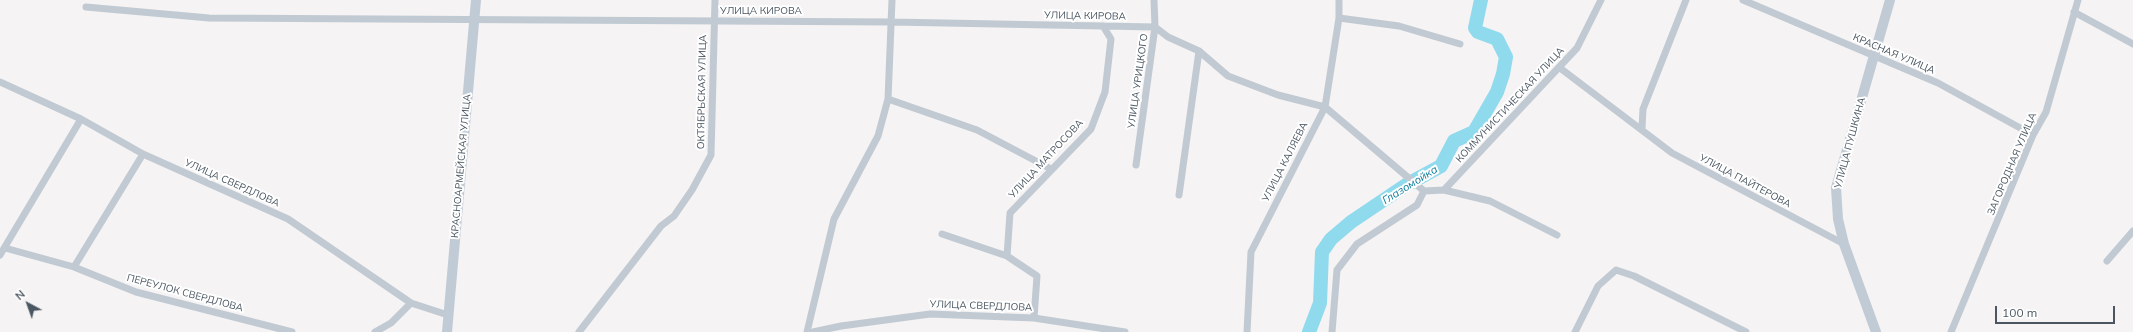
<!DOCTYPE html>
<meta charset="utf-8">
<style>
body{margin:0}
#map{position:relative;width:2133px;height:332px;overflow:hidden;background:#f5f3f3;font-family:Mulish,sans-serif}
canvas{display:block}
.north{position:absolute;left:8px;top:284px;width:40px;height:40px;-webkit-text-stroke:3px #fff;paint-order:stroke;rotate:319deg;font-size:11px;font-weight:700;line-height:16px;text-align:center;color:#4a5661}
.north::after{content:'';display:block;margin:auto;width:14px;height:18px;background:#4a5661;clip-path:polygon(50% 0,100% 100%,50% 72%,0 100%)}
.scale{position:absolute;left:1995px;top:306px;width:120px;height:18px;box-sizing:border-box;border:2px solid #4a5661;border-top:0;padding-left:5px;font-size:12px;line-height:14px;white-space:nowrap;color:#4a5661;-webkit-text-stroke:3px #fff;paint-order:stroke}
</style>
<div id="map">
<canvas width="2133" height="332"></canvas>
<div class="north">N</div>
<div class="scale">100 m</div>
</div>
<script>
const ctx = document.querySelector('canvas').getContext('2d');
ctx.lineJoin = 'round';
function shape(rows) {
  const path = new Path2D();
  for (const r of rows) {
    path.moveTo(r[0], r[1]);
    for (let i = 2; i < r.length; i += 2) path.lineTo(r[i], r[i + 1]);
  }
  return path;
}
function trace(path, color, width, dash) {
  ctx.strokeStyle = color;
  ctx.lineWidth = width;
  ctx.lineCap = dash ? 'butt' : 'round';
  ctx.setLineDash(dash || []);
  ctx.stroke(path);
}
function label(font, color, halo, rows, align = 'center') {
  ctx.font = font + ' Mulish,sans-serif';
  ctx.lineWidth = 4;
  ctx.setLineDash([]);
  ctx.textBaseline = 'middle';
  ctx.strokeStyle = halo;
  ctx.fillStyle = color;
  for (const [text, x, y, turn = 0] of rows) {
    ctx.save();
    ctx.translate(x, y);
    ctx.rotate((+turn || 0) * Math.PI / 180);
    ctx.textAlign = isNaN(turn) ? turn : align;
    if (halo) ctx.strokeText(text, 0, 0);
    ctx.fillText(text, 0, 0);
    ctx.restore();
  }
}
const river = shape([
 [1309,332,1320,303,1322,252,1331,239,1351,222,1406,185,1441,166,1454,141,1474,132,1497,92,1503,74,1506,57,1497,39,1478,32,1475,28,1481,0]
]);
const street = shape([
 [1743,0,1938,83,2033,135],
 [86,7,209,18,892,22,1155,27,1168,37,1199,51,1228,76,1278,95,1325,107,1424,191],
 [2074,12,2133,44],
 [1339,18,1399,26,1460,44],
 [1560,68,1672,153,1844,244],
 [0,82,81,119,143,154,288,219,411,303,448,315],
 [888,99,977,130,1051,169],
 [1642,128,1643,109,1686,0],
 [1136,165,1155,27,1154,0],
 [1444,190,1490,201,1557,235],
 [1179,195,1199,51],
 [942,234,1007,256],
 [5,248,74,267,136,292,292,332],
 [0,255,81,119],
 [2107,261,2133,231],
 [74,267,143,154],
 [1034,318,1037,276,1007,256,1010,213,1091,129,1105,92,1111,39,1103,26],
 [375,332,391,323,411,303],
 [579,332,661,226,674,216,692,190,711,155,715,0],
 [807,332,834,219,878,136,888,99,892,0],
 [813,332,841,326,930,314,1034,318,1125,332],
 [1247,332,1251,252,1325,107,1339,18,1339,0],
 [1332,332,1337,270,1357,244,1417,205,1424,191,1444,190,1577,48,1601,0],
 [1575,332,1598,286,1616,270,1634,276,1746,332],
 [1951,332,2033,135,2046,112,2078,0]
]);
const secondary = shape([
 [447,332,476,0],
 [1876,332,1844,244,1838,219,1836,188,1890,0]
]);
const streetNames = [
 ["УЛИЦА КИРОВА",761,11],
 ["УЛИЦА КИРОВА",1085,16,1],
 ["КРАСНАЯ УЛИЦА",1894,54,23],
 ["УЛИЦА УРИЦКОГО",1138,81,-82],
 ["ОКТЯБРЬСКАЯ УЛИЦА",702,92,-89],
 ["КОММУНИСТИЧЕСКАЯ УЛИЦА",1510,105,-47],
 ["УЛИЦА ПУШКИНА",1850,143,-75],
 ["УЛИЦА МАТРОСОВА",1046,159,-47],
 ["УЛИЦА КАЛЯЕВА",1285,162,-63],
 ["ЗАГОРОДНАЯ УЛИЦА",2012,164,-67],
 ["КРАСНОАРМЕЙСКАЯ УЛИЦА",461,166,-85],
 ["УЛИЦА ПАЙТЕРОВА",1745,181,28],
 ["УЛИЦА СВЕРДЛОВА",232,183,24],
 ["ПЕРЕУЛОК СВЕРДЛОВА",185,293,15],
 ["УЛИЦА СВЕРДЛОВА",981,306,2]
];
const waterNames = [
 ["Глазомойка",1410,185,-32]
];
trace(river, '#90daee', 14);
trace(street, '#c1cad2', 7);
trace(secondary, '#c1cbd6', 10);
label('10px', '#4a5661', '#fff', streetNames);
label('italic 11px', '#0c7c9b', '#fff', waterNames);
</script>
